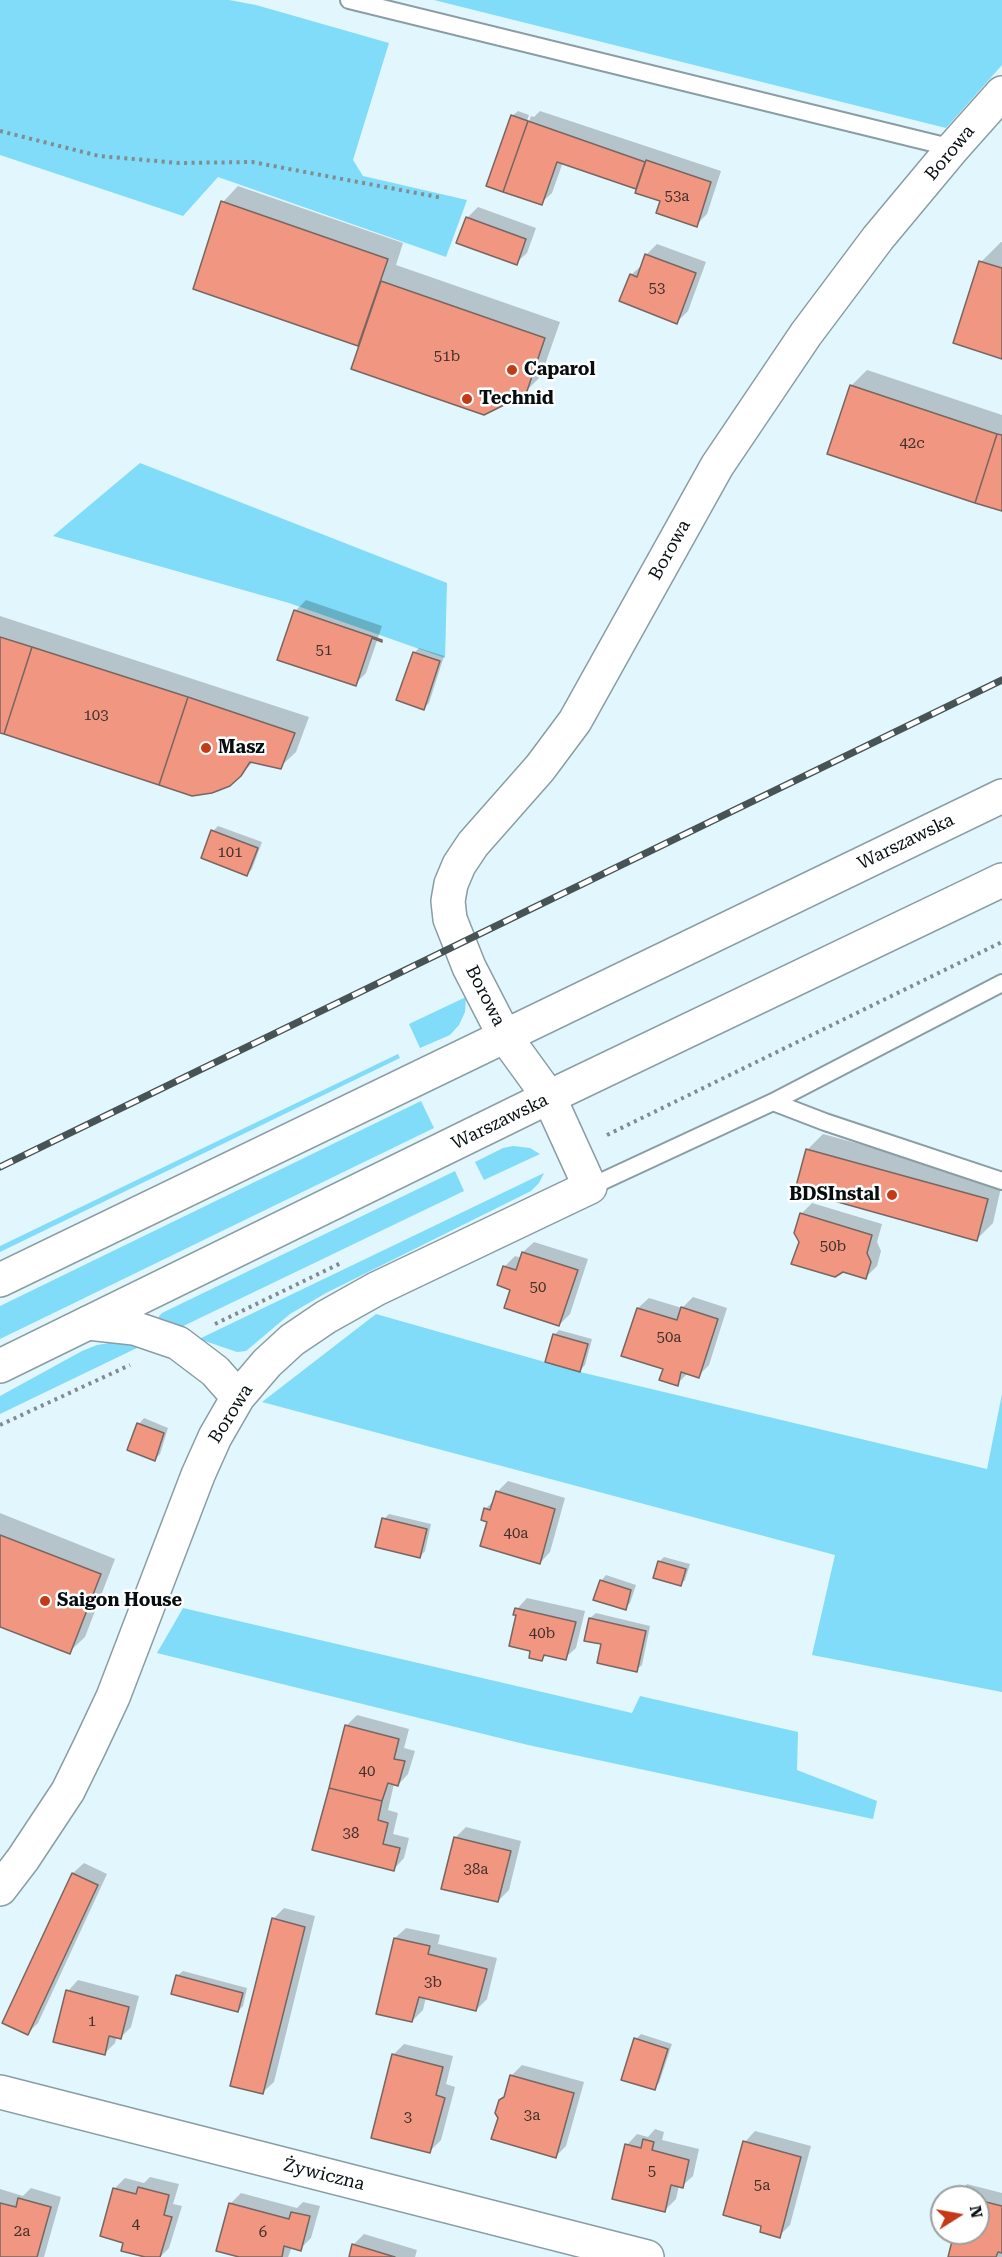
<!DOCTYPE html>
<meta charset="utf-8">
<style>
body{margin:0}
#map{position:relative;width:1002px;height:2257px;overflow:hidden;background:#e2f6fd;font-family:"Roboto Serif",serif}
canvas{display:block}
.north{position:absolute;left:930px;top:2185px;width:60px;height:60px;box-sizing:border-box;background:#fff;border:2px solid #9c9f9f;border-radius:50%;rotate:79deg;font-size:16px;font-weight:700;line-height:24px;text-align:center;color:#070e10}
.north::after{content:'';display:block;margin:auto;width:21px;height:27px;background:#c33a17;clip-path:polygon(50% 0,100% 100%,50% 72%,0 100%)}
</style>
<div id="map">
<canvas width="1002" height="2257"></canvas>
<div class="north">N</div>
</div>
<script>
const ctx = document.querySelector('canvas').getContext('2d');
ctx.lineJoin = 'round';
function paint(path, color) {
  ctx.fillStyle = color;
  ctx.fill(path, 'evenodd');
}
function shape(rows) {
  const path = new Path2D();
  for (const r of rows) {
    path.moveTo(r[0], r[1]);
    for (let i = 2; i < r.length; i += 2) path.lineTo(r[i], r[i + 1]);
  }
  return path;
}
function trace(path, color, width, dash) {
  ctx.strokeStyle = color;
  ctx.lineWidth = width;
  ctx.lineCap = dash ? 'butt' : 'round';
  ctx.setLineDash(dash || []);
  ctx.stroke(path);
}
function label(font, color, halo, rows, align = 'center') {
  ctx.font = font + ' "Roboto Serif",serif';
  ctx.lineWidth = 5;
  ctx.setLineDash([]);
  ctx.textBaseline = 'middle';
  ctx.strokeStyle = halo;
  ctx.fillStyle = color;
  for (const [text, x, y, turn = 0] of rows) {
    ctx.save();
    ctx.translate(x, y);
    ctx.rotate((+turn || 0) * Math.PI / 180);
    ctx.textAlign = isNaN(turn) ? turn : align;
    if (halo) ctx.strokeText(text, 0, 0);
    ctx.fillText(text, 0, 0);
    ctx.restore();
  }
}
const green = shape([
 [0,0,229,0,256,5,389,43,353,160,363,176,467,200,446,257,218,177,183,216,0,155],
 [434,0,1002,0,1002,65,946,128],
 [140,463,447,583,445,658,289,603,53,536],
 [466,997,465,1012,459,1025,450,1035,420,1048,409,1024],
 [398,1054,400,1058,0,1252,0,1246],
 [421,1101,434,1128,0,1339,0,1306],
 [513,1146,530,1148,540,1154,484,1180,475,1162,503,1148],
 [455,1171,464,1191,175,1330,158,1322,159,1316,162,1313],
 [544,1173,539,1183,531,1191,326,1293,290,1314,246,1351,237,1352,199,1339],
 [376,1314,580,1372,987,1469,1002,1394,1002,1692,812,1655,835,1555,262,1402],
 [115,1342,141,1346,0,1414,0,1396,82,1351,97,1345],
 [183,1608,632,1713,640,1696,798,1732,797,1770,877,1801,873,1819,528,1745,157,1653]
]);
const shadow = shape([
 [518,111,529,115,504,186,507,186,531,116,534,117,540,111,721,171,707,214,696,225,658,212,662,200,637,192,638,188,563,162,552,193,541,203,488,185,512,116],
 [238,186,403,243,396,265,560,322,541,376,525,392,360,345,195,288,223,202],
 [478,207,536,228,527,253,516,263,467,218],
 [1001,242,1002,242,1002,358,981,262],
 [657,244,706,262,688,311,677,322,631,275,643,264,647,254],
 [867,370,1002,415,1002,510,851,386],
 [306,600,382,626,366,673,355,684,295,611],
 [0,616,309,717,296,752,280,767,254,761,230,785,0,732],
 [419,648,444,656,429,703,424,708,414,653],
 [218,826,262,842,252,869,247,874,213,831],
 [823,1134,1002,1183,993,1223,977,1239,797,1189,808,1149],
 [812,1203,882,1224,877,1242,881,1251,877,1266,866,1277,843,1271,800,1241,801,1214],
 [534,1242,588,1259,570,1314,559,1325,511,1289,504,1267,515,1256,521,1258,523,1252],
 [693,1297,727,1308,709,1365,698,1376,688,1373,677,1384,638,1308,649,1298,682,1308],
 [559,1330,592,1339,585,1365,580,1370,554,1335],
 [144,1418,168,1428,160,1454,155,1459,129,1449,139,1424],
 [508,1481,565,1498,550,1552,540,1563,488,1521,485,1509,495,1500,497,1492],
 [0,1513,115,1559,85,1637,69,1652,0,1625],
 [389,1514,431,1524,425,1551,420,1557,384,1519],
 [664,1557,690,1564,685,1580,680,1585,659,1562],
 [606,1575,636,1585,630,1603,625,1608,601,1581],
 [527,1598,585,1611,576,1648,565,1658,547,1654,541,1660,532,1650,517,1609],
 [596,1613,650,1626,642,1665,636,1670,603,1643,590,1618],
 [357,1715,409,1729,404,1748,415,1751,408,1774,398,1785,394,1784,388,1810,398,1813,393,1834,409,1838,404,1858,394,1869,314,1849,346,1726],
 [466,1827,521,1841,509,1890,498,1901,455,1838],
 [84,1863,107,1874,38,2023,28,2033,4,2022,73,1873],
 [284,1908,315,1916,274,2082,263,2092,273,1919],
 [406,1928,440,1935,438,1944,497,1958,487,1999,476,2010,426,1997,423,2010,412,2021,395,1938],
 [183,1971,247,1988,243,2006,238,2011,177,1976],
 [78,1980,139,1996,131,2027,121,2037,117,2036,115,2043,104,2054,68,1991],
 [641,2034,672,2044,659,2083,654,2088,636,2039],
 [404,2044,453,2056,446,2084,455,2087,441,2140,430,2151,393,2055],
 [522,2065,584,2082,566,2146,556,2156,499,2118,511,2076],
 [655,2129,664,2132,662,2140,699,2149,693,2176,682,2186,679,2185,676,2199,665,2210,627,2145,637,2134,648,2137],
 [755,2131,811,2146,790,2225,779,2236,763,2225,745,2142],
 [150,2177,179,2184,173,2204,182,2206,169,2248,160,2257,151,2257,125,2242,114,2189,125,2178,144,2183],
 [967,2184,1002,2193,1002,2257,950,2257,956,2233,978,2233,978,2197,956,2197],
 [31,2188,61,2197,44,2257,0,2257,0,2189,23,2196],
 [241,2193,297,2208,303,2202,320,2206,311,2238,300,2249,292,2247,288,2257,245,2257,230,2204],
 [364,2234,417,2250,415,2257,350,2257,353,2245]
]);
const building = shape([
 [511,115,528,121,503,192,486,186,511,115],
 [528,121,645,162,636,189,557,162,542,205,503,192,528,121],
 [646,160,711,182,697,227,656,213,660,201,635,193,646,160],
 [221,201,388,259,358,346,193,289,221,201],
 [466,217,526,239,517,265,456,243,466,217],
 [645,254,696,273,677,324,619,301,630,274,637,277,645,254],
 [979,261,1002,268,1002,359,953,343,979,261],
 [381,281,545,338,526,394,484,415,351,369,381,281],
 [850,385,997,434,975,503,827,454,850,385],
 [997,434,1002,435,1002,511,975,503,997,434],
 [294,610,382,640,382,642,372,638,356,686,277,660,294,610],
 [0,637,32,647,4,734,0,733,0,637],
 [32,647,188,697,159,785,4,734,32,647],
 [413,652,440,661,424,710,396,700,413,652],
 [188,697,295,733,281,769,250,762,241,776,230,786,212,793,192,796,159,785,188,697],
 [211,830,258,848,247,876,201,858,211,830],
 [806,1149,988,1199,977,1241,795,1190,806,1149],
 [800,1213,872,1235,867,1253,871,1262,866,1279,843,1272,835,1277,791,1264,799,1242,794,1233,800,1213],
 [522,1252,578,1270,559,1326,504,1308,510,1290,497,1285,503,1266,516,1270,522,1252],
 [681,1307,718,1319,699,1378,681,1372,678,1386,659,1380,663,1369,621,1356,637,1308,677,1320,681,1307],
 [553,1334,588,1344,580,1372,545,1362,553,1334],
 [137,1423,164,1433,155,1461,127,1450,137,1423],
 [496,1491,555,1509,540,1564,480,1546,487,1522,481,1520,484,1508,490,1510,496,1491],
 [382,1518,427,1529,420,1558,375,1547,382,1518],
 [0,1535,101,1574,70,1654,0,1627,0,1535],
 [658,1561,686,1569,681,1586,653,1578,658,1561],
 [600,1580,631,1590,626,1610,593,1600,600,1580],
 [515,1608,576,1622,566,1660,544,1655,542,1661,529,1658,530,1651,509,1646,516,1615,513,1615,515,1608],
 [589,1618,646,1631,637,1672,597,1663,601,1644,584,1641,589,1618],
 [345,1725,399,1739,394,1759,405,1761,398,1786,388,1783,382,1801,329,1788,345,1725],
 [329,1788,382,1801,378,1820,388,1823,383,1844,400,1848,394,1871,312,1850,329,1788],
 [454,1837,511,1851,498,1902,441,1889,454,1837],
 [72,1873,98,1885,28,2035,2,2023,72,1873],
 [272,1918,305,1927,263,2094,230,2086,272,1918],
 [394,1938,430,1946,428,1954,487,1969,476,2011,419,1997,412,2022,376,2014,394,1938],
 [176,1975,243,1993,238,2012,171,1994,176,1975],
 [66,1990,129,2007,121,2039,109,2036,105,2055,53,2042,66,1990],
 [634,2038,668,2049,655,2090,621,2080,634,2038],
 [392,2054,443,2067,436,2095,445,2098,430,2153,371,2138,392,2054],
 [510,2075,574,2093,556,2158,491,2139,498,2118,495,2113,499,2100,504,2097,510,2075],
 [643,2139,654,2142,652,2150,689,2160,683,2188,671,2185,665,2212,612,2199,625,2144,641,2148,643,2139],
 [743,2141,801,2157,780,2238,760,2232,761,2226,723,2215,743,2141],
 [138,2187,169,2195,164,2215,172,2217,160,2257,145,2257,121,2251,123,2243,100,2236,113,2188,136,2194,138,2187],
 [18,2198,51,2207,37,2257,0,2257,0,2203,16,2207,18,2198],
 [978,2200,1002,2206,1002,2253,998,2252,996,2257,948,2257,954,2233,978,2233,978,2200],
 [229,2203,289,2219,291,2212,310,2216,301,2251,284,2246,282,2257,239,2257,216,2251,229,2203],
 [352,2244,395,2257,349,2257,352,2244]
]);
const path = shape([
 [0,131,99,156,179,163,252,162,443,198],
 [607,1135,1002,942],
 [215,1324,341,1263],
 [0,1425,130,1365]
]);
const lane = shape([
 [349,0,953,148],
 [773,1102,825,1122,1002,1181],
 [590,1187,773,1102,1002,983]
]);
const street = shape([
 [88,1323,134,1328,178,1343,215,1371,238,1397],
 [0,1889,23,1859,68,1791,90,1746,113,1697,198,1475,215,1437,238,1397,267,1363,292,1340,326,1317,376,1289,590,1187,549,1097,504,1035,469,967,450,919,448,901,451,884,459,865,473,844,540,768,575,721,717,466,806,334,878,238,953,148,1002,93],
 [0,2092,647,2257]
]);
const secondary = shape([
 [0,1280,1002,796],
 [0,1366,549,1097,1002,880]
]);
const rail = shape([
 [0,1167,1002,680]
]);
const markers = [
 [512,370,6,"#c33a17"],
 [467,399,6,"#c33a17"],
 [206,748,6,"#c33a17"],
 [892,1195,6,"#c33a17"],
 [45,1601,6,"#c33a17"]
];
const numberNames = [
 ["53a",677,197],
 ["53",657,289],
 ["51b",447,357],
 ["42c",912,444],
 ["51",324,651],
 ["103",96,716],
 ["101",230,853],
 ["50b",833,1247],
 ["50",538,1288],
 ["50a",669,1338],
 ["40a",516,1534],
 ["40b",542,1634],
 ["40",367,1772],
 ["38",351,1834],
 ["38a",476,1870],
 ["3b",433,1983],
 ["1",92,2022],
 ["3a",532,2116],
 ["3",408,2118],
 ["5",652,2172],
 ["5a",762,2186],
 ["4",136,2225],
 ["2a",22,2232],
 ["6",263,2233]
];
const streetNames = [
 ["Borowa",950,153,-50],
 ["Borowa",670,550,-61],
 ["Warszawska",906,842,-26],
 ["Borowa",485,996,63],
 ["Warszawska",500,1122,-26],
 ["Borowa",231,1414,-58],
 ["Żywiczna",324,2175,14]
];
const poiNames = [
 ["Caparol",524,370],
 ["Technid",479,399],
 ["Masz",218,748],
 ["BDSInstal",880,1195,"right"],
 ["Saigon House",57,1601]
];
paint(green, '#80dcf8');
paint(shadow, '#0003');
paint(building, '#f19680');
trace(building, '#776661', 1.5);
trace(lane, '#8a9da3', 20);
trace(street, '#8a9da3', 36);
trace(secondary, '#8a9da3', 36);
trace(path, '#7f8d92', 4, [3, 4.5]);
trace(lane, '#fff', 16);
trace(street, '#fff', 33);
trace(secondary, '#fff', 33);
trace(rail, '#485356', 7);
trace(rail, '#fff', 4.5, [14]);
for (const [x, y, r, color] of markers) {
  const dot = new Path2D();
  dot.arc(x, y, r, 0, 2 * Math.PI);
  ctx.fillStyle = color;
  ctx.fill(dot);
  trace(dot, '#fff', 2);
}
label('15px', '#42302c', null, numberNames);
label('18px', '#070e10', '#fff', streetNames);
label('bold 18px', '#070e10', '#fff', poiNames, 'left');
</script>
